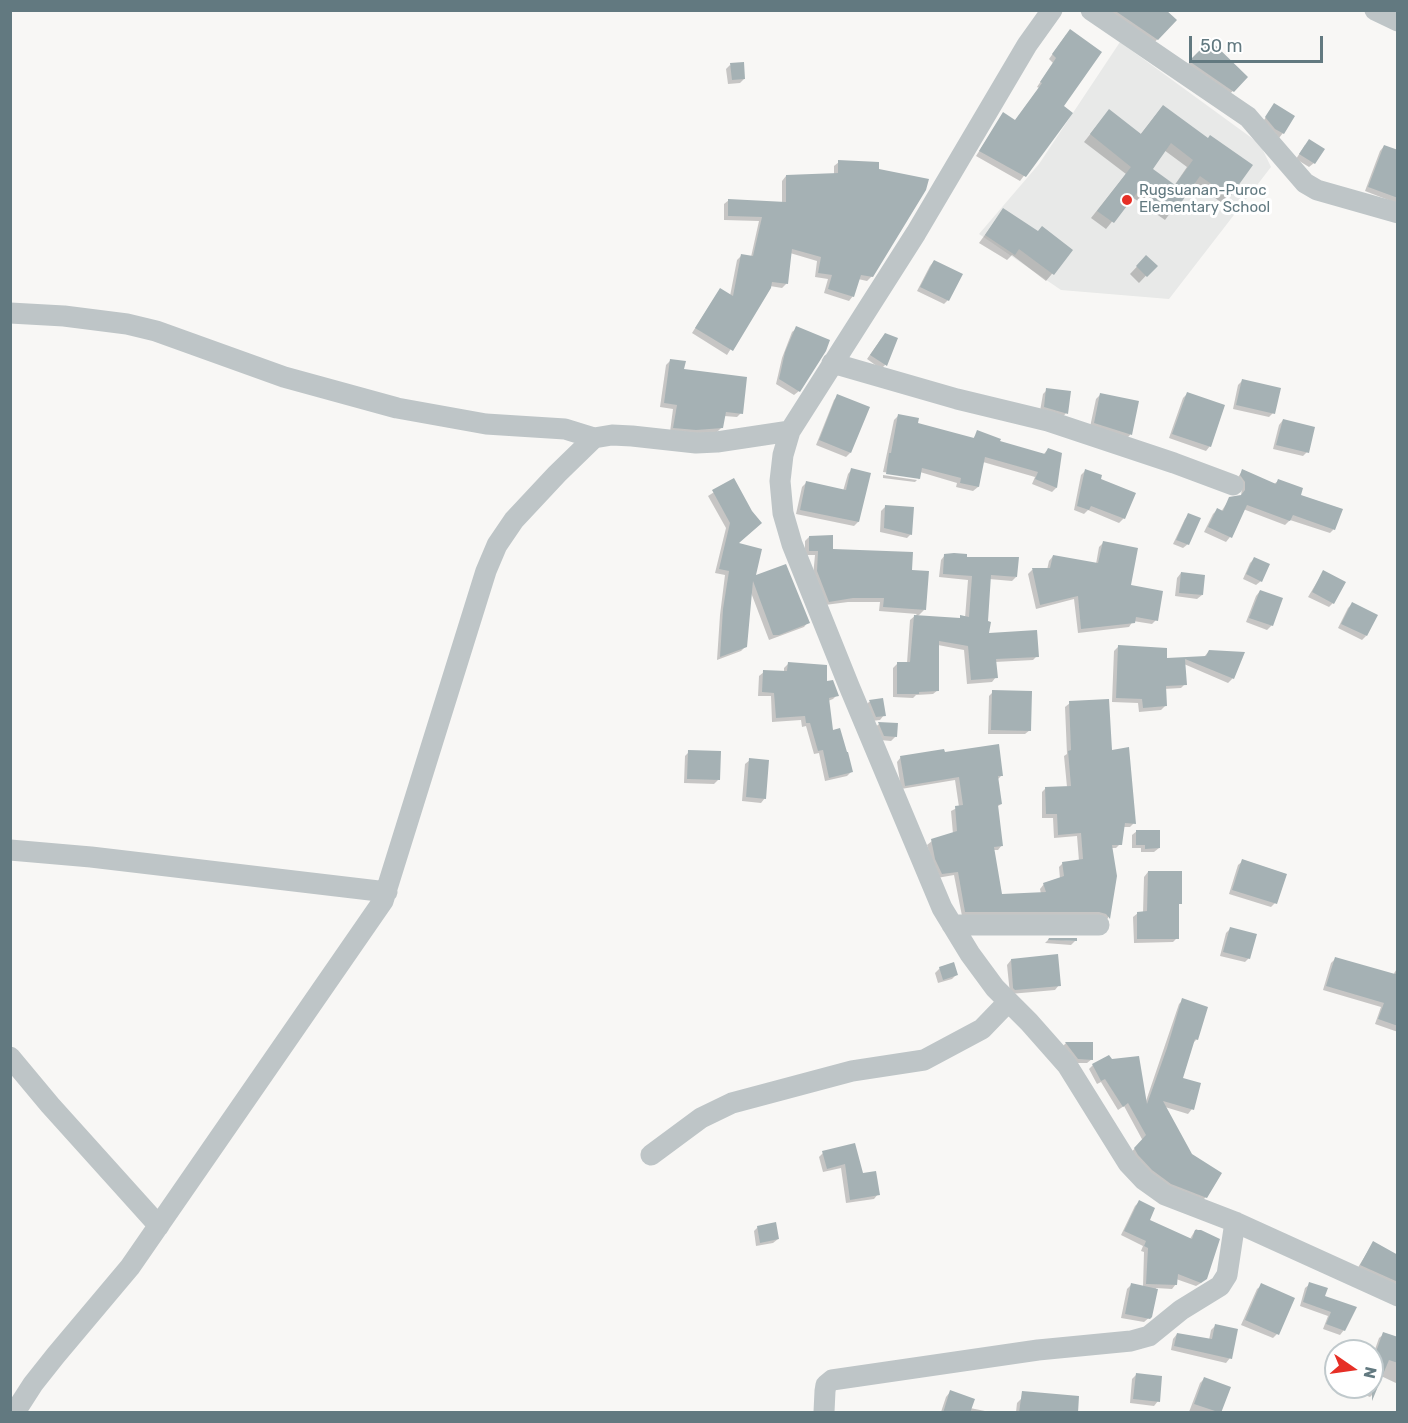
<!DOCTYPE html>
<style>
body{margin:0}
#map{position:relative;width:1408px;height:1423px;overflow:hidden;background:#f8f7f5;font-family:Rubik,sans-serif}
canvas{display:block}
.frame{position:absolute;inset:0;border:12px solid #627980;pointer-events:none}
.north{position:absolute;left:1324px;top:1339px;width:60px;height:60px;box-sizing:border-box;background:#fff;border:2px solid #c0c9cc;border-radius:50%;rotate:103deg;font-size:16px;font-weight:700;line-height:24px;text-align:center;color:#627980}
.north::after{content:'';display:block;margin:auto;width:21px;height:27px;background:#e62f26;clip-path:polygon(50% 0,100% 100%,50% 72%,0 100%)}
.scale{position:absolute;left:1189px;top:36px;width:134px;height:27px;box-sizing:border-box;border:3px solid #627980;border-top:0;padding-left:8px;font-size:18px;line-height:21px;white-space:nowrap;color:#627980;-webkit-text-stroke:4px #fff;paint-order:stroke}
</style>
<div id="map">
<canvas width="1408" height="1423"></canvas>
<div class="frame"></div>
<div class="north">N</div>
<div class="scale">50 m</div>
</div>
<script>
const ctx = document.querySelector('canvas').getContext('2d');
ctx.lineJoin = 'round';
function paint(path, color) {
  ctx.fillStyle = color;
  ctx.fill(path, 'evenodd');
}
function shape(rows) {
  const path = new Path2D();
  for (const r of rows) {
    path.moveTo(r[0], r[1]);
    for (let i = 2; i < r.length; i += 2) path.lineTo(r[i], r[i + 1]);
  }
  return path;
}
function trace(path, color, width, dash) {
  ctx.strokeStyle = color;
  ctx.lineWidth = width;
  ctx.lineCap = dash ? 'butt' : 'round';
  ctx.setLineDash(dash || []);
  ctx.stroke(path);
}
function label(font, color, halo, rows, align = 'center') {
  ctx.font = font + ' Rubik,sans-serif';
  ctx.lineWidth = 6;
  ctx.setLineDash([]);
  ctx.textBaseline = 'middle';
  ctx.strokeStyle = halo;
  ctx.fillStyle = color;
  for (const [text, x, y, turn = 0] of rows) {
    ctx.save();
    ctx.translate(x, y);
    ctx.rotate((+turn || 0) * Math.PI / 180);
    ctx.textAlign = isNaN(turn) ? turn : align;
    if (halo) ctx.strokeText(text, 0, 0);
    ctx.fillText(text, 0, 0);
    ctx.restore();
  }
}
const built = shape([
 [1120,42,1260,144,1271,167,1169,299,1061,290,979,234,1039,164]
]);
const shadow = shape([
 [1104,10,1164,10,1175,20,1153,44],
 [1066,35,1062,107,1071,113,1020,181,976,156,1003,114,1014,122,1039,88,1037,87,1053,63,1049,59],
 [1210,42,1246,77,1229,95,1186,66],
 [730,65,744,79,740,83,728,84,726,69],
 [1274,105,1283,133,1279,138,1262,123],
 [1163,106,1208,140,1251,166,1222,203,1193,182,1165,220,1132,197,1106,229,1091,218,1126,174,1084,142,1103,118,1140,135],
 [1164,150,1187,167,1174,186,1151,170],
 [1305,145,1314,163,1309,167,1296,159],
 [1384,146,1398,151,1398,201,1396,203,1365,191,1380,151],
 [839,162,872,276,867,281,858,279,853,296,849,301,824,293,828,279,815,277,817,261,790,253,787,283,782,288,770,286,727,355,692,333,720,289,730,296,737,260,742,255,751,257,759,221,724,220,724,204,729,200,782,203,782,181,786,176,834,175,834,166],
 [1003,210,1038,232,1071,251,1046,281,1012,255,1007,260,979,243],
 [1146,257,1155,266,1139,283,1130,274],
 [934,261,948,300,944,304,917,291,930,266],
 [797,328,799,391,794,395,776,384,782,358,792,332],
 [881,339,885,365,881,369,867,359],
 [670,361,683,371,741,413,737,417,724,416,722,427,717,432,691,434,670,432,673,409,660,407,666,365],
 [1242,381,1273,413,1269,417,1233,409,1238,385],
 [1047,390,1066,413,1062,418,1040,411,1043,394],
 [1187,394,1210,446,1206,451,1169,438,1183,398],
 [1100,395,1137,402,1130,435,1126,439,1090,427,1096,399],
 [838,396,850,453,846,457,816,445,834,400],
 [898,416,917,424,972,440,978,432,998,442,1043,455,1048,449,1060,454,1056,488,1052,492,1032,484,1035,477,983,462,978,487,973,491,956,487,957,483,920,472,918,480,918,477,883,472,894,420],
 [1283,420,1307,452,1303,456,1273,449,1279,425],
 [852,469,858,522,854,526,796,514,802,487,806,483,843,491,848,474],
 [1243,470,1274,484,1278,481,1299,495,1334,529,1330,533,1290,520,1285,525,1243,509,1230,537,1226,542,1204,532,1213,514,1217,510,1221,512,1230,498,1241,496,1242,487,1236,480],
 [1085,471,1099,479,1124,518,1119,523,1088,510,1084,514,1074,510,1081,475],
 [883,475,917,480,915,482,883,478],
 [733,480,736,544,754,577,808,622,804,627,769,640,750,590,746,646,741,651,717,660,720,615,725,575,715,573,726,528,708,496],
 [885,507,911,534,907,538,880,532,881,511],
 [1189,515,1188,544,1183,548,1173,544,1185,519],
 [809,537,832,550,911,571,924,610,918,616,958,620,961,617,965,618,968,580,939,577,941,560,945,555,965,559,1016,577,1012,581,989,579,987,634,1037,656,1033,660,995,662,996,677,992,682,967,684,964,650,938,645,938,690,933,694,916,695,913,698,893,697,893,668,898,663,907,663,910,620,917,614,879,611,880,602,848,602,825,605,813,576,815,555,805,555,805,541],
 [1104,542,1129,586,1156,620,1152,624,1133,621,1129,627,1078,633,1074,599,1036,609,1028,574,1032,570,1047,570,1049,561,1053,556,1096,564,1099,547],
 [1254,559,1261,581,1256,585,1243,579,1250,563],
 [1323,572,1333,603,1329,607,1308,597],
 [1181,573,1202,595,1197,599,1175,596,1177,578],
 [1260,591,1272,625,1267,630,1246,622,1256,596],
 [1352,604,1366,636,1362,640,1338,628,1348,608],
 [1118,647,1165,660,1204,657,1209,651,1233,678,1228,683,1184,664,1185,684,1181,688,1164,689,1166,705,1161,710,1139,712,1138,703,1112,702,1114,651],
 [789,663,825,683,837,695,833,699,828,701,832,732,851,772,847,776,825,781,819,753,814,754,806,726,802,727,801,720,772,722,771,696,758,696,759,676,764,672,784,672,784,668],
 [993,692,1030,730,1025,734,988,734,989,696],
 [882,700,884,715,880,720,872,721,865,706,869,702],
 [1070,703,1110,751,1134,823,1130,827,1123,827,1120,844,1116,848,1111,848,1115,876,1108,918,1105,922,962,916,954,875,937,878,927,845,932,841,953,834,951,811,959,807,955,780,901,789,897,762,901,757,944,754,1002,775,997,780,1001,804,997,807,1002,845,998,850,993,850,1001,895,1041,894,1040,889,1044,884,1060,879,1059,867,1063,863,1079,861,1077,836,1054,838,1053,818,1042,818,1042,792,1046,788,1067,787,1064,756,1067,754,1065,707],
 [879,724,896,724,896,736,891,741,880,740,874,728],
 [689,752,718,780,714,784,684,783,685,756],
 [750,760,765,798,761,803,742,801,745,764],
 [1137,831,1159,848,1154,852,1141,852,1141,848,1132,848,1132,835],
 [1243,861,1275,903,1271,907,1229,894,1238,865],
 [1148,872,1180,903,1177,906,1177,938,1173,942,1134,943,1133,917,1138,913,1143,913,1144,877],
 [1230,929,1249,958,1245,962,1220,956,1226,933],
 [1049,939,1075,941,1071,945,1045,943],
 [1336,958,1393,975,1398,967,1398,1032,1375,1024,1381,1007,1323,990,1331,963],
 [1011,960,1059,985,1055,990,1010,994,1007,965],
 [940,968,956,975,952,979,938,983,935,973],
 [1183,1000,1197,1039,1192,1044,1181,1079,1192,1109,1188,1114,1165,1107,1206,1197,1202,1201,1167,1188,1130,1153,1143,1141,1124,1106,1118,1110,1101,1082,1097,1084,1089,1069,1093,1065,1145,1104,1179,1004],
 [1066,1043,1092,1044,1092,1059,1087,1063,1074,1063,1062,1047],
 [854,1145,862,1175,878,1194,874,1199,846,1203,841,1168,823,1172,819,1157,823,1153],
 [1139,1202,1148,1220,1190,1239,1196,1229,1218,1240,1201,1283,1196,1286,1176,1279,1176,1284,1172,1289,1156,1288,1151,1316,1144,1322,1121,1318,1127,1289,1131,1285,1143,1287,1144,1252,1141,1251,1143,1246,1121,1235,1135,1206],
 [758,1227,778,1239,773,1243,756,1246,754,1231],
 [1373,1243,1398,1256,1398,1285,1357,1269],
 [1310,1284,1324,1297,1344,1330,1340,1335,1323,1329,1328,1316,1300,1306,1305,1288],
 [1262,1285,1277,1334,1273,1338,1241,1325,1257,1289],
 [1216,1325,1230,1358,1226,1363,1171,1350,1173,1339,1177,1334,1209,1340,1211,1330],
 [1384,1334,1398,1340,1398,1384,1381,1376,1374,1393,1370,1397,1346,1387,1372,1387,1372,1358,1379,1338],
 [1136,1375,1158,1401,1154,1406,1130,1403,1132,1379],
 [1204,1379,1220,1412,1189,1412,1200,1383],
 [950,1392,970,1408,990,1412,941,1412,946,1397],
 [1021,1399,1070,1412,1016,1412,1017,1403]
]);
const building = shape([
 [1114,10,1166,10,1177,20,1158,40],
 [1070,29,1102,52,1064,106,1073,113,1026,177,979,151,1003,112,1015,120,1042,83,1040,82,1056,58,1052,54],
 [1210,40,1248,77,1234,92,1189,61],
 [744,62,745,79,732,80,730,63],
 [1274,103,1295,116,1284,134,1275,129,1265,117],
 [1163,105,1208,138,1210,135,1253,165,1230,197,1200,176,1173,214,1139,190,1114,223,1097,211,1131,167,1090,134,1109,109,1141,134],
 [1171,143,1193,160,1175,185,1153,169],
 [1309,139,1325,149,1315,164,1299,154],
 [1384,145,1398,150,1398,198,1368,187],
 [838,160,879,162,879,169,929,179,926,190,873,277,861,275,854,297,828,289,832,275,818,273,821,257,792,249,788,284,772,282,771,288,733,351,695,328,720,288,733,296,741,254,753,256,762,217,728,216,728,199,786,202,786,175,838,173],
 [1003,208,1038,231,1042,226,1073,250,1054,275,1019,249,1015,255,985,235],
 [1146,255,1158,266,1147,277,1136,266],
 [934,260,963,274,949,301,920,287],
 [796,326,830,340,826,351,800,392,779,379,785,352],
 [885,333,898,338,887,366,870,355],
 [670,359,686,361,684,369,747,377,743,414,726,412,723,428,696,430,673,428,677,405,664,403],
 [1242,379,1281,388,1275,414,1236,405],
 [1046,388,1071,391,1068,414,1044,407],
 [1187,392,1225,405,1211,447,1172,434],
 [1100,393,1139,401,1132,435,1094,423],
 [837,394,870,407,851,453,819,440],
 [898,414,919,418,918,423,974,438,977,430,1001,439,1000,441,1045,454,1048,448,1062,453,1057,488,1035,479,1038,472,985,457,979,487,960,483,961,478,922,468,920,479,886,474,889,453,891,453],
 [1283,419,1315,427,1309,453,1276,445],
 [851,468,871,473,859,522,800,510,806,481,846,490],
 [1085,469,1102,475,1101,479,1136,493,1125,519,1091,506,1089,510,1077,506],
 [1242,469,1276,484,1278,479,1303,488,1301,495,1343,509,1335,530,1293,515,1290,521,1247,505,1232,538,1208,527,1217,508,1223,511,1229,497,1241,495,1245,490,1245,482,1240,475],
 [734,478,752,511,762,523,739,543,762,549,756,575,786,564,810,623,779,635,773,635,753,581,747,647,720,657,723,609,729,571,719,569,730,523,712,490],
 [885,505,914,507,912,535,884,528],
 [1188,513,1201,518,1189,545,1176,540],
 [833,535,833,549,913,552,912,570,929,571,926,610,883,607,884,598,853,598,829,602,817,571,818,551,809,551,809,536],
 [1103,541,1138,548,1131,585,1163,591,1158,621,1136,617,1135,623,1081,629,1078,596,1040,605,1032,568,1050,568,1053,555,1098,563],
 [954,553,967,554,967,557,1019,557,1017,577,991,575,988,621,991,622,989,633,1037,630,1039,657,996,659,998,678,971,680,968,646,939,641,939,691,919,692,919,694,897,694,897,662,910,662,914,615,960,618,960,615,969,617,972,576,943,574,944,554],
 [1254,557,1270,564,1262,582,1246,574],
 [1323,570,1346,582,1334,604,1312,592],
 [1181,572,1205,575,1203,595,1179,593],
 [1260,590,1283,598,1273,626,1249,618],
 [1352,602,1378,615,1367,636,1341,624],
 [1118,645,1167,648,1167,658,1206,656,1209,650,1245,652,1234,679,1185,659,1187,685,1166,686,1167,706,1143,708,1142,699,1116,698],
 [788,662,827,665,827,681,833,680,839,696,829,698,833,730,840,728,847,752,848,752,853,772,829,778,823,750,818,751,810,723,806,723,805,716,776,718,774,693,762,692,763,670,787,671],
 [992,690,1032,691,1031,731,991,730],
 [883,698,886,716,876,717,869,700],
 [1109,699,1112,750,1129,747,1136,824,1125,823,1122,845,1112,845,1117,876,1110,919,1106,914,1099,912,965,912,958,872,942,874,935,859,931,839,957,831,955,806,963,805,959,777,905,786,900,756,944,749,945,752,999,744,1003,776,998,776,1002,804,998,805,1003,846,994,847,1002,894,1046,892,1043,883,1064,876,1062,862,1083,859,1081,833,1058,835,1057,814,1046,814,1045,787,1071,786,1068,751,1071,750,1069,701],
 [878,722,898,723,897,737,884,736],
 [688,750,721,751,720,780,687,779],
 [749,758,769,760,766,799,746,797],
 [1136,830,1160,830,1160,848,1145,849,1145,845,1136,845],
 [1242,859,1287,874,1277,904,1232,890],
 [1148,871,1182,871,1182,904,1179,904,1179,939,1137,939,1137,912,1147,911],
 [1230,927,1257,934,1250,959,1223,952],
 [1049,938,1077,938,1077,941,1048,940],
 [1058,954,1061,986,1015,990,1013,988,1011,959],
 [1335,957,1395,974,1398,972,1398,1026,1378,1019,1384,1003,1326,986],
 [954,962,958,975,943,980,939,967],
 [1182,998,1208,1007,1198,1040,1195,1039,1183,1078,1201,1083,1194,1110,1163,1101,1192,1154,1222,1173,1207,1198,1171,1184,1152,1170,1138,1155,1134,1148,1146,1135,1128,1103,1123,1107,1105,1079,1101,1081,1092,1064,1109,1055,1112,1059,1139,1056,1147,1104,1167,1048],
 [1065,1042,1093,1042,1093,1060,1078,1059],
 [855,1143,863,1173,876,1171,880,1195,850,1200,845,1164,827,1169,822,1151],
 [1139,1200,1155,1208,1150,1220,1192,1239,1195,1230,1201,1230,1220,1239,1207,1279,1201,1283,1178,1274,1177,1285,1146,1284,1148,1248,1144,1246,1146,1241,1124,1231],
 [776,1222,779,1239,760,1243,757,1226],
 [1373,1241,1398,1255,1398,1282,1360,1265],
 [1309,1282,1328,1288,1325,1296,1357,1307,1345,1331,1326,1324,1331,1312,1303,1302],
 [1131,1283,1158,1289,1152,1317,1150,1319,1125,1314],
 [1261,1283,1295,1298,1279,1335,1245,1320],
 [1215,1324,1238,1329,1232,1359,1174,1346,1177,1333,1212,1339],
 [1383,1332,1398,1337,1398,1363,1389,1360,1372,1401,1372,1363],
 [1136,1373,1162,1376,1160,1402,1133,1399],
 [1204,1377,1231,1387,1221,1413,1194,1404],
 [950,1390,975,1399,970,1413,943,1413],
 [1022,1391,1079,1396,1078,1413,1019,1413]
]);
const minor = shape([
 [1052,10,1027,45,916,233,790,431,783,455,780,481,783,513,792,544,849,686,942,908,970,954,995,988,1029,1022,1067,1065,1128,1163,1144,1180,1165,1195,1235,1222,1398,1296],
 [1091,10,1248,117,1305,183,1317,190,1398,213],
 [1375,10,1398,21],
 [10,313,64,316,127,324,156,331,284,377,397,408,486,424,565,429,594,438],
 [832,363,957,399,1048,421,1174,463,1233,485],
 [10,850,91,857,387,892],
 [952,925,1099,925],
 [10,1057,50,1105,159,1226],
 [651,1155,701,1118,732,1103,852,1071,924,1060,982,1029,1008,1002],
 [15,1412,33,1384,56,1355,130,1267,383,901,486,571,497,545,514,520,557,474,594,438,612,435,632,436,696,443,717,442,790,431],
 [824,1412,825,1391,826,1385,832,1380,1038,1350,1131,1341,1149,1336,1181,1310,1220,1286,1227,1275,1235,1222]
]);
const markers = [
 [1127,200,6,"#e62f26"]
];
const poiNames = [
 ["Rugsuanan-Puroc",1139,191],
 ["Elementary School",1139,208]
];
paint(built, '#e8e9e8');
paint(shadow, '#0003');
paint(building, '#a5b1b4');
trace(minor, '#bec5c7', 21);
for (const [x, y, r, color] of markers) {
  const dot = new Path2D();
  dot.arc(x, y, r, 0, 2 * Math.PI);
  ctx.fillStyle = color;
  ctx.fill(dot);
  trace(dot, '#fff', 2);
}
label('15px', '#627980', '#fff', poiNames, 'left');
</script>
